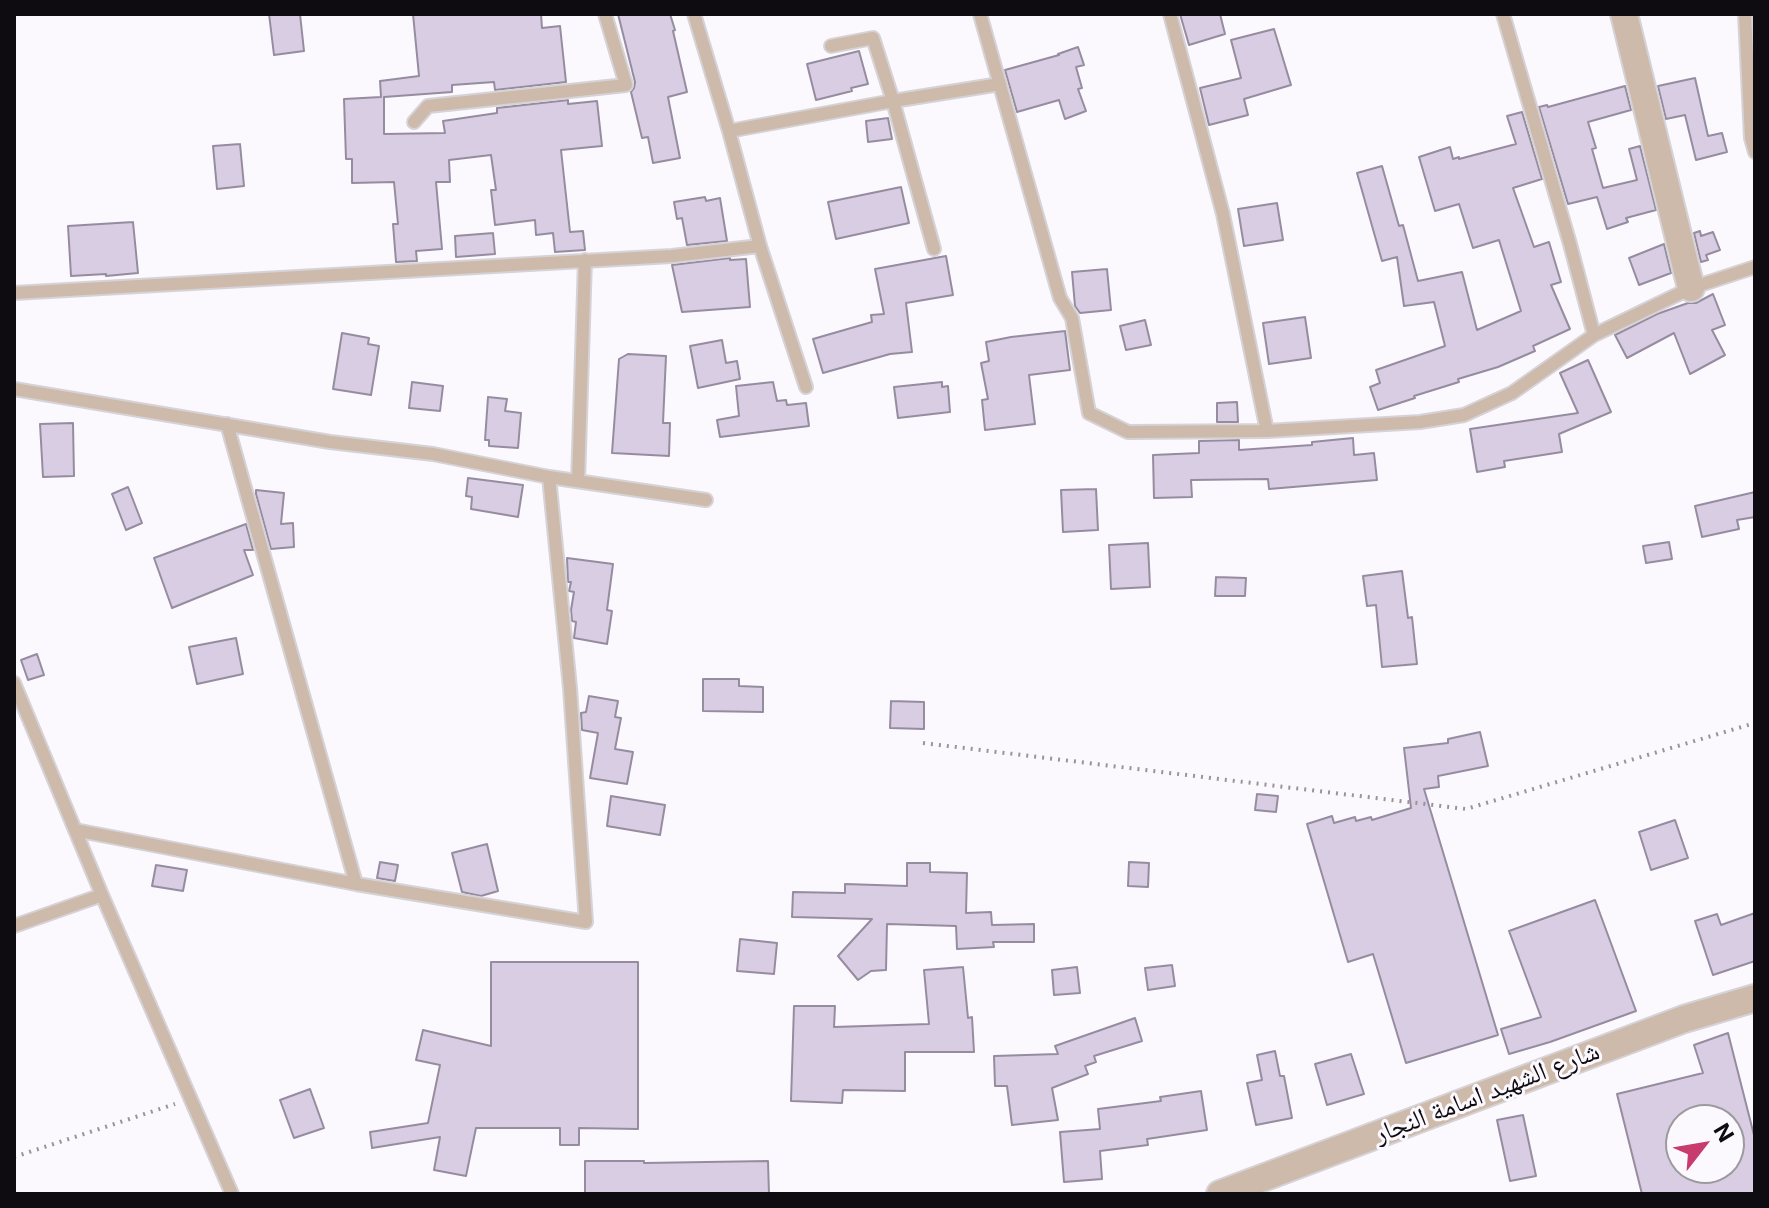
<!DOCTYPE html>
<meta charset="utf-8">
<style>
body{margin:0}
#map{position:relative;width:1769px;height:1208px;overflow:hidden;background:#fcf9fe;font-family:Inter,sans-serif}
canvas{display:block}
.frame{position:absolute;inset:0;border:16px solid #0e0b11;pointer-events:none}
.north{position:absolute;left:1665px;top:1104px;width:80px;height:80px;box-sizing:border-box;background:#fcf9fe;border:2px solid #9d9a9f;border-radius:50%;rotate:59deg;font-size:22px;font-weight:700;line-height:32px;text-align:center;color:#0e0b11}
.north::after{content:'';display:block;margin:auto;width:28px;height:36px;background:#c83c6d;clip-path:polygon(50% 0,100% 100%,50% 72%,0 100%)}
</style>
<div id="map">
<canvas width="1769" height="1208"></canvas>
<div class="frame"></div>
<div class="north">N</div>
</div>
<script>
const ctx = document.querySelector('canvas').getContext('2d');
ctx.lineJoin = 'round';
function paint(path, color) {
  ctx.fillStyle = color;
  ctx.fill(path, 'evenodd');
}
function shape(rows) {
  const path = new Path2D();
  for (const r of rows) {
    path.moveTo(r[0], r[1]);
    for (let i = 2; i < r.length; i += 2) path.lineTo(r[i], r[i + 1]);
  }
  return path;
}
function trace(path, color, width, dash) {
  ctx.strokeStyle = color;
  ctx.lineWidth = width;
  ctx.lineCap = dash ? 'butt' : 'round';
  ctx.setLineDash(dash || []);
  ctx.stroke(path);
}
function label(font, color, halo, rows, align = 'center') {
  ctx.font = font + ' Inter,"Noto Naskh Arabic",sans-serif';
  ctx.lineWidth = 6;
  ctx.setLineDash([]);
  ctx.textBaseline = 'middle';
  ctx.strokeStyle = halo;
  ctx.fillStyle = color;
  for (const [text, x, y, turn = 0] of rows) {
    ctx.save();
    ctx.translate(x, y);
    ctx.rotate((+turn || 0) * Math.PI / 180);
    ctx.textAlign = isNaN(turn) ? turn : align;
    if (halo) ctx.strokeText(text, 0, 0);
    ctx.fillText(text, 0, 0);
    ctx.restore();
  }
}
const building = shape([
 [269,14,300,14,304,51,274,55,269,14],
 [413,14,541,14,542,28,560,26,566,82,495,90,494,82,452,85,452,92,384,97,384,134,445,133,443,121,497,113,497,108,568,100,568,104,597,101,602,146,561,150,570,232,583,231,585,250,555,252,553,233,536,235,535,220,495,225,491,190,496,190,491,155,449,160,450,182,436,182,442,249,416,251,417,261,396,262,393,224,398,224,394,182,352,183,352,159,346,159,344,99,381,97,380,81,419,76,413,14],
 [618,14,670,14,675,30,673,31,687,92,668,97,680,158,653,163,648,137,642,138,631,92,634,88,635,82,618,14],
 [1180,14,1220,14,1225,34,1189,45,1180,14],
 [1274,29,1291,85,1244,99,1248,115,1209,125,1200,88,1241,78,1231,40,1274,29],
 [1078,47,1084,65,1076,67,1082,88,1078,89,1086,111,1065,119,1059,100,1017,112,1005,70,1059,55,1058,54,1078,47],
 [859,51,868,84,851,88,852,91,816,100,807,64,859,51],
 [1695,78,1708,136,1722,133,1727,152,1696,160,1685,115,1666,119,1658,86,1695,78],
 [1625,86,1631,110,1588,122,1596,148,1592,149,1603,188,1637,180,1629,149,1640,146,1656,210,1626,218,1628,222,1607,229,1597,197,1568,204,1539,107,1547,105,1548,107,1625,86],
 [1522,112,1542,179,1513,188,1534,247,1549,242,1561,282,1551,285,1570,329,1533,346,1535,351,1498,367,1458,379,1459,382,1414,396,1415,398,1378,410,1370,387,1380,383,1376,370,1445,346,1434,302,1404,306,1397,257,1382,261,1357,173,1382,166,1399,226,1403,225,1418,281,1462,272,1477,330,1521,311,1499,240,1473,248,1459,204,1435,211,1419,157,1450,147,1453,159,1459,157,1459,159,1516,144,1507,116,1522,112],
 [888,118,892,139,868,142,866,121,888,118],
 [240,144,244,186,217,189,213,146,240,144],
 [901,187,909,223,836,239,828,202,901,187],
 [705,197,706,201,720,198,727,241,687,245,682,218,677,219,674,202,705,197],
 [1277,203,1283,240,1244,246,1238,209,1277,203],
 [133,222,138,273,106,276,106,274,71,276,68,226,133,222],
 [1700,231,1701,236,1713,232,1720,250,1706,255,1708,260,1701,262,1694,233,1700,231],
 [493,233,495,254,456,257,455,236,493,233],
 [1664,244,1671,273,1639,285,1629,258,1664,244],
 [946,256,953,295,906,303,912,352,890,354,823,373,813,339,872,322,871,315,884,314,875,269,946,256],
 [730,258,730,260,746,259,750,307,682,312,672,265,730,258],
 [1107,269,1111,310,1080,313,1075,306,1072,272,1107,269],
 [1713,294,1725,325,1712,330,1725,355,1690,374,1674,333,1627,358,1615,335,1657,314,1688,303,1696,303,1713,294],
 [1305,317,1311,358,1269,364,1263,323,1305,317],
 [1145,320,1151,345,1126,350,1120,326,1145,320],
 [1065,331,1070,370,1029,375,1035,424,985,430,982,400,988,399,981,363,989,361,986,342,1011,337,1065,331],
 [342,333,369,338,368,344,379,346,371,395,333,389,342,333],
 [722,340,726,363,737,361,740,379,698,388,690,346,722,340],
 [628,354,666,356,663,423,670,423,669,456,612,453,619,359,628,354],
 [1588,360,1611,412,1559,434,1562,452,1504,461,1505,467,1477,472,1470,429,1578,413,1560,373,1588,360],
 [412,382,443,386,440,411,409,408,412,382],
 [773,382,777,401,786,400,787,405,806,403,809,426,720,437,717,420,739,416,736,386,773,382],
 [942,382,942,387,948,386,950,412,898,418,894,387,942,382],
 [488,397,507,399,505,411,521,413,518,448,489,446,489,440,485,440,488,397],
 [1237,402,1238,422,1217,422,1217,403,1237,402],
 [73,423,74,476,43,477,40,424,73,423],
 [1353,438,1354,455,1374,453,1377,480,1269,489,1268,479,1191,480,1192,497,1154,498,1153,455,1199,453,1199,441,1239,440,1239,450,1312,445,1312,442,1353,438],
 [468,478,523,485,518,517,471,509,472,497,466,496,468,478],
 [128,487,142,523,126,530,112,494,128,487],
 [1096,489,1098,530,1063,532,1061,490,1096,489],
 [256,490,284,493,281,524,293,523,294,547,271,549,256,494,256,490],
 [1755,492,1755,517,1737,520,1739,529,1702,537,1695,506,1755,492],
 [246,524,253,550,244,550,253,575,172,608,154,558,246,524],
 [1669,542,1672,559,1646,563,1643,546,1669,542],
 [1148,543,1150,587,1111,589,1109,545,1148,543],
 [567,558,613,564,607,610,612,611,607,644,574,638,576,622,572,621,571,610,574,592,569,591,571,582,568,582,567,558],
 [1402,571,1408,618,1412,617,1417,664,1382,667,1376,605,1367,606,1363,576,1402,571],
 [1216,577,1246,578,1245,596,1215,596,1216,577],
 [236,638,243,674,197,684,189,647,236,638],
 [37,654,44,675,28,680,21,660,37,654],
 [703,679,739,679,739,686,763,687,763,712,703,711,703,679],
 [589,696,618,701,615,717,621,718,615,749,633,752,627,784,590,778,598,733,582,730,581,713,586,712,589,696],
 [891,701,924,702,924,729,890,728,891,701],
 [1480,732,1488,766,1438,776,1439,787,1424,789,1498,1035,1406,1063,1373,954,1348,962,1307,824,1332,816,1334,823,1355,817,1356,821,1371,817,1372,820,1411,808,1404,748,1448,743,1448,739,1480,732],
 [1257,794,1278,796,1276,812,1255,810,1257,794],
 [611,796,665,805,660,835,607,826,611,796],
 [1675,820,1688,858,1651,870,1639,832,1675,820],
 [487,844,498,891,481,896,462,892,452,853,487,844],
 [380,862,398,865,395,881,377,878,380,862],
 [1129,862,1149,863,1148,887,1128,886,1129,862],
 [907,863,930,863,930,872,967,873,966,913,991,912,992,925,1034,924,1034,942,993,942,994,947,957,949,956,926,887,924,886,970,871,971,858,980,838,956,872,919,792,917,793,892,845,893,845,884,907,886,907,863],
 [156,865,187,870,183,891,152,886,156,865],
 [1595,900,1636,1011,1550,1042,1509,1054,1501,1029,1541,1017,1509,931,1595,900],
 [1755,913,1755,961,1713,975,1695,921,1717,914,1721,925,1755,913],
 [740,939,777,943,774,974,737,971,740,939],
 [491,962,638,962,638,1129,579,1128,579,1145,560,1145,560,1128,476,1128,466,1176,434,1170,440,1137,372,1148,370,1132,428,1123,440,1065,416,1060,423,1030,491,1046,491,962],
 [1172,965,1175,986,1148,990,1145,968,1172,965],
 [963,967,968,1018,972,1017,974,1052,905,1052,905,1091,843,1090,842,1103,791,1101,794,1006,835,1006,834,1027,929,1024,924,970,963,967],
 [1077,967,1080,993,1054,995,1052,970,1077,967],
 [1135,1018,1142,1041,1094,1056,1096,1062,1085,1066,1088,1074,1052,1088,1058,1120,1012,1125,1007,1086,995,1086,994,1056,1058,1054,1055,1046,1135,1018],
 [1728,1033,1755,1139,1755,1194,1642,1194,1617,1094,1703,1073,1694,1045,1728,1033],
 [1681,1120,1729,1120,1729,1168,1681,1168,1681,1120],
 [1275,1051,1280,1076,1284,1076,1292,1118,1256,1125,1247,1083,1262,1080,1257,1055,1275,1051],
 [1351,1054,1364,1094,1327,1105,1315,1064,1351,1054],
 [310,1089,324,1128,294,1138,280,1100,310,1089],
 [1201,1091,1207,1130,1147,1139,1148,1145,1100,1151,1102,1179,1064,1182,1060,1132,1100,1129,1098,1109,1161,1101,1160,1097,1201,1091],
 [1523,1115,1536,1176,1510,1181,1497,1120,1523,1115],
 [585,1161,644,1161,644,1163,768,1161,769,1194,585,1194,585,1161]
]);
const path = shape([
 [923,743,1466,809,1755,723],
 [14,1157,175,1104]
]);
const service = shape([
 [694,14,729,131,760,246,806,387],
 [980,14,1060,298,1072,318,1089,413,1128,432,1267,431,1420,422,1464,415,1512,393,1594,335,1691,288,1755,267],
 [1170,14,1223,214,1267,431],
 [1503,14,1570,244,1594,335],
 [1745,14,1751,138,1755,152],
 [831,46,873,38,893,101,934,249],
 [414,122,428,106,626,85,605,14],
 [729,131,893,101,1000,84],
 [14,293,672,256,760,246],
 [14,389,330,442,433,454,549,477,706,500],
 [227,424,356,884],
 [578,481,585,260],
 [14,683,102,895,232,1194],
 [75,830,356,884,586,922,570,688,549,477],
 [14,926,102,895]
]);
const minor = shape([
 [1624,14,1691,288],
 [1220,1194,1684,1019,1755,998]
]);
const streetNames = [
 ["شارع الشهيد اسامة النجار",1487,1093,-21]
];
paint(building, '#d8cde2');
trace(building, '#968ca0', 2);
trace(service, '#d6d3d8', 16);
trace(minor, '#d6d3d8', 30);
trace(path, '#98959a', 4, [2, 6]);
trace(service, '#cdbaaa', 12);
trace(minor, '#cdbaaa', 26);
label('26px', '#0e0b11', '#fcf9fe', streetNames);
</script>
